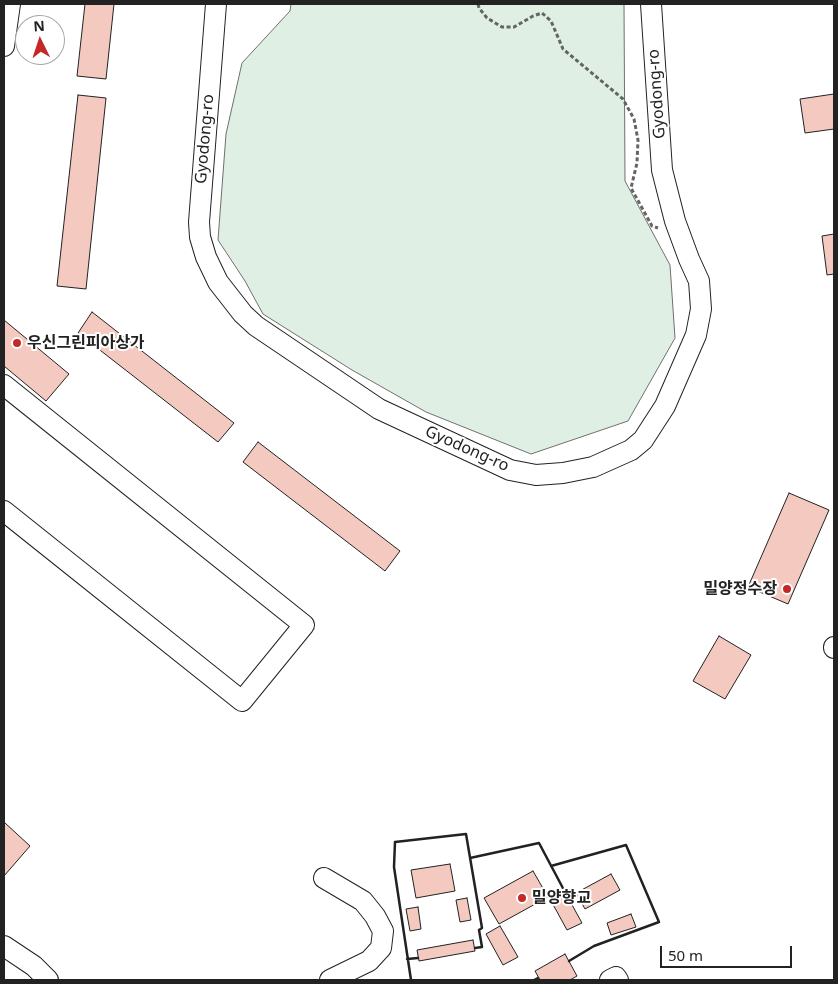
<!DOCTYPE html>
<meta charset="utf-8">
<style>
body{margin:0}
#map{position:relative;width:838px;height:984px;overflow:hidden;background:#fff;font-family:"Noto Sans",sans-serif}
canvas{display:block}
.frame{position:absolute;inset:0;border:5px solid #222;pointer-events:none}
.north{position:absolute;left:15px;top:15px;width:50px;height:50px;box-sizing:border-box;background:#fff;border:1px solid #a7a7a7;border-radius:50%;rotate:356deg;font-size:14px;font-weight:700;line-height:20px;text-align:center;color:#222}
.north::after{content:'';display:block;margin:auto;width:18px;height:22px;background:#c62828;clip-path:polygon(50% 0,100% 100%,50% 72%,0 100%)}
.scale{position:absolute;left:660px;top:946px;width:132px;height:22px;box-sizing:border-box;border:2px solid #222;border-top:0;padding-left:6px;font-size:15px;line-height:18px;white-space:nowrap;color:#222;-webkit-text-stroke:4px #fff;paint-order:stroke}
</style>
<div id="map">
<canvas width="838" height="984"></canvas>
<div class="frame"></div>
<div class="north">N</div>
<div class="scale">50 m</div>
</div>
<script>
const ctx = document.querySelector('canvas').getContext('2d');
ctx.lineJoin = 'round';
function paint(path, color) {
  ctx.fillStyle = color;
  ctx.fill(path, 'evenodd');
}
function shape(rows) {
  const path = new Path2D();
  for (const r of rows) {
    path.moveTo(r[0], r[1]);
    for (let i = 2; i < r.length; i += 2) path.lineTo(r[i], r[i + 1]);
  }
  return path;
}
function trace(path, color, width, dash) {
  ctx.strokeStyle = color;
  ctx.lineWidth = width;
  ctx.lineCap = dash ? 'butt' : 'round';
  ctx.setLineDash(dash || []);
  ctx.stroke(path);
}
function label(font, color, halo, rows, align = 'center') {
  ctx.font = font + ' "Noto Sans","Noto Sans KR",sans-serif';
  ctx.lineWidth = 4;
  ctx.setLineDash([]);
  ctx.textBaseline = 'middle';
  ctx.strokeStyle = halo;
  ctx.fillStyle = color;
  for (const [text, x, y, turn = 0] of rows) {
    ctx.save();
    ctx.translate(x, y);
    ctx.rotate((+turn || 0) * Math.PI / 180);
    ctx.textAlign = isNaN(turn) ? turn : align;
    if (halo) ctx.strokeText(text, 0, 0);
    ctx.fillText(text, 0, 0);
    ctx.restore();
  }
}
const green = shape([
 [291,4,624,4,625,181,670,265,675,338,628,421,531,454,426,412,352,370,263,314,245,281,218,240,226,134,242,63,290,11,291,4]
]);
const building = shape([
 [85,4,114,4,106,79,77,76,85,4],
 [834,94,834,129,805,133,800,99,834,94],
 [78,95,106,98,86,289,57,286,78,95],
 [834,234,834,274,827,275,822,236,834,234],
 [92,312,234,423,218,442,78,333,92,312],
 [4,320,69,374,46,401,4,366,4,320],
 [258,442,400,551,385,571,243,462,258,442],
 [789,493,829,510,788,604,748,587,789,493],
 [719,636,751,655,725,699,693,681,719,636],
 [4,822,30,846,4,876,4,822],
 [450,864,455,891,416,898,411,870,450,864],
 [533,871,548,897,499,924,484,898,533,871],
 [611,874,620,890,585,909,576,893,611,874],
 [565,892,582,923,567,930,550,899,565,892],
 [467,898,471,920,460,922,456,900,467,898],
 [418,907,421,929,410,931,406,909,418,907],
 [631,914,636,927,611,935,607,923,631,914],
 [500,926,518,957,503,965,486,934,500,926],
 [473,940,475,951,419,961,417,950,473,940],
 [565,954,577,976,570,980,540,980,535,971,565,954]
]);
const path = shape([
 [478,4,479,8,487,18,502,27,514,27,533,16,542,13,551,21,563,49,623,99,634,119,638,140,637,163,631,188,652,226,658,228]
]);
const minor = shape([
 [216,4,199,222,200,237,206,257,218,282,243,314,256,326,379,409,510,470,536,475,563,473,593,467,631,450,643,440,665,406,696,335,701,309,699,281,689,259,675,221,662,170,651,4],
 [4,46,10,4],
 [4,385,304,625,242,701,4,511],
 [834,648,834,647],
 [324,878,363,901,375,916,383,931,381,948,369,961,330,980],
 [4,946,34,966,48,980],
 [610,980,616,977,618,980]
]);
const wall = shape([
 [470,858,539,843,565,892],
 [551,866,626,845,659,922,594,946,569,961],
 [407,959,418,958],
 [411,980,394,867,395,842,466,834,482,928,479,930,482,947,475,948],
 [534,980,538,978]
]);
const markers = [
 [17,343,5,"#c62828"],
 [787,589,5,"#c62828"],
 [522,898,5,"#c62828"]
];
const streetNames = [
 ["Gyodong-ro",657,94,-94],
 ["Gyodong-ro",205,139,-85],
 ["Gyodong-ro",467,449,24]
];
const poiNames = [
 ["우신그린피아상가",27,343],
 ["밀양정수장",777,589,"right"],
 ["밀양향교",532,898]
];
paint(green, '#e0efe3');
trace(green, '#6f6f6f', 1);
paint(building, '#f3c9c0');
trace(building, '#222', 1);
trace(minor, '#222', 22);
trace(path, '#646464', 3, [4, 2.5]);
trace(minor, '#fff', 20);
trace(wall, '#222', 2.5);
for (const [x, y, r, color] of markers) {
  const dot = new Path2D();
  dot.arc(x, y, r, 0, 2 * Math.PI);
  ctx.fillStyle = color;
  ctx.fill(dot);
  trace(dot, '#fff', 2);
}
label('16px', '#222', '#fff', streetNames);
label('bold 16px', '#222', '#fff', poiNames, 'left');
</script>
